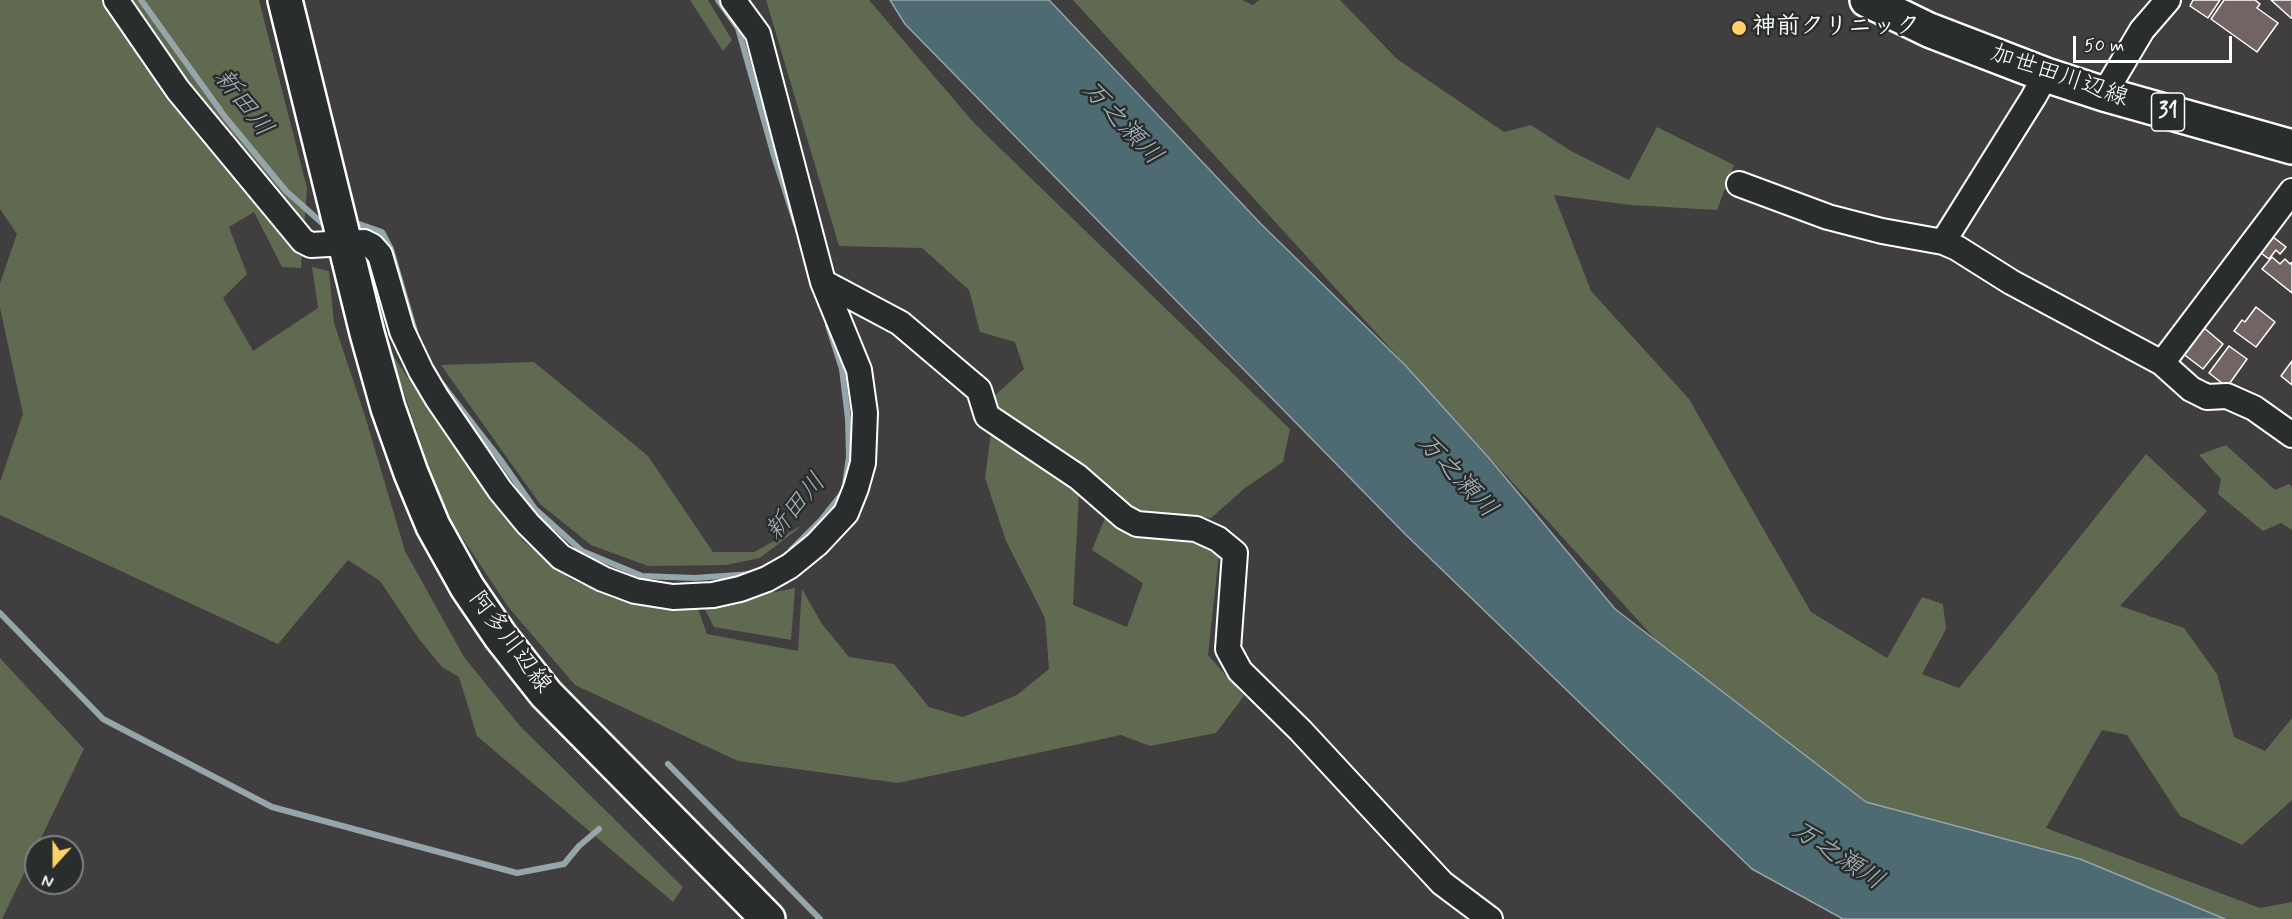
<!DOCTYPE html>
<meta charset="utf-8">
<style>
body{margin:0}
#map{position:relative;width:2292px;height:919px;overflow:hidden;background:#403e3e;font-family:Mynerve,sans-serif}
canvas{display:block}
.north{position:absolute;left:24px;top:835px;width:60px;height:60px;box-sizing:border-box;background:#2a2d2e;border:2px solid #7f8182;border-radius:50%;rotate:201deg;font-size:16px;font-weight:700;line-height:24px;text-align:center;color:#fff}
.north::after{content:'';display:block;margin:auto;width:21px;height:27px;background:#ffd166;clip-path:polygon(50% 0,100% 100%,50% 72%,0 100%)}
.scale{position:absolute;left:2073px;top:36px;width:159px;height:27px;box-sizing:border-box;border:3px solid #fff;border-top:0;padding-left:8px;font-size:18px;line-height:21px;white-space:nowrap;color:#fff;-webkit-text-stroke:4px #2a2d2e;paint-order:stroke}
</style>
<div id="map">
<canvas width="2292" height="919"></canvas>
<div class="north">N</div>
<div class="scale">50 m</div>
</div>
<script>
const ctx = document.querySelector('canvas').getContext('2d');
ctx.lineJoin = 'round';
function paint(path, color) {
  ctx.fillStyle = color;
  ctx.fill(path, 'evenodd');
}
function shape(rows) {
  const path = new Path2D();
  for (const r of rows) {
    path.moveTo(r[0], r[1]);
    for (let i = 2; i < r.length; i += 2) path.lineTo(r[i], r[i + 1]);
  }
  return path;
}
function trace(path, color, width, dash) {
  ctx.strokeStyle = color;
  ctx.lineWidth = width;
  ctx.lineCap = dash ? 'butt' : 'round';
  ctx.setLineDash(dash || []);
  ctx.stroke(path);
}
function label(font, color, halo, rows, align = 'center') {
  ctx.font = font + ' Mynerve,"Klee One",sans-serif';
  ctx.lineWidth = 5;
  ctx.setLineDash([]);
  ctx.textBaseline = 'middle';
  ctx.strokeStyle = halo;
  ctx.fillStyle = color;
  for (const [text, x, y, turn = 0] of rows) {
    ctx.save();
    ctx.translate(x, y);
    ctx.rotate((+turn || 0) * Math.PI / 180);
    ctx.textAlign = isNaN(turn) ? turn : align;
    if (halo) ctx.strokeText(text, 0, 0);
    ctx.fillText(text, 0, 0);
    ctx.restore();
  }
}
const green = shape([
 [0,0,259,0,307,188,301,268,282,267,254,212,229,227,247,274,223,298,253,351,318,308,312,267,329,271,334,323,365,416,405,551,464,657,520,726,683,887,673,902,477,736,459,677,442,667,419,639,380,581,348,560,278,644,0,515,0,482,23,414,0,308,0,283,17,234,0,209],
 [690,0,708,0,732,40,723,51],
 [766,0,869,0,974,123,1290,429,1283,462,1245,488,1211,518,1128,509,1001,411,992,398,1024,369,1015,342,980,332,969,290,922,248,839,246],
 [1073,0,1242,0,1253,5,1259,0,1340,0,1397,59,1504,132,1531,125,1571,151,1629,180,1657,127,1734,165,1717,210,1631,205,1554,195,1591,291,1689,399,1811,612,1887,658,1922,597,1943,604,1946,629,1922,674,1959,688,2146,454,2207,511,2120,606,2184,628,2217,674,2234,737,2265,751,2292,718,2292,800,2242,845,2180,816,2127,735,2102,730,2046,828,2260,908,2292,902,2292,919,1979,919,1830,831],
 [390,351,457,450,523,541,570,579,617,599,698,609,707,634,798,651,802,589,822,624,849,657,894,664,929,707,963,717,1017,695,1049,669,1045,618,1006,541,985,478,991,433,1079,492,1073,605,1127,627,1143,583,1092,550,1105,518,1126,532,1198,540,1219,554,1208,655,1244,696,1216,733,1150,746,1121,735,898,783,738,761,575,685,509,608,443,509],
 [534,362,648,456,713,552,754,552,803,525,760,558,726,565,648,566,591,545,540,504,441,365],
 [2226,445,2275,490,2289,484,2292,487,2292,530,2281,523,2263,531,2218,494,2221,479,2199,455],
 [795,588,791,640,714,627,703,606],
 [0,658,84,749,2,919,0,919]
]);
const water = shape([
 [890,0,1049,0,1261,224,1405,365,1489,458,1615,609,1866,802,2080,859,2225,919,1843,919,1752,869,1406,535,905,24,890,0]
]);
const stream = shape([
 [141,0,225,117,286,191,322,223],
 [718,0,738,28,774,156,796,224],
 [359,224,382,232,391,249,416,335],
 [442,384,500,459,535,509,582,551,642,576,695,578,752,574],
 [791,550,821,520,844,491,849,457,848,419,842,369,828,325],
 [0,613,103,719,272,807,517,873,564,864,579,846,599,829],
 [668,764,820,919]
]);
const building = shape([
 [2193,0,2220,0,2208,18,2190,6,2193,0],
 [2224,0,2255,0,2260,4,2257,8,2278,23,2257,52,2211,19,2224,0],
 [2271,0,2292,0,2292,18,2291,18,2271,0],
 [2273,237,2286,247,2280,254,2276,250,2269,259,2261,253,2273,237],
 [2272,257,2280,264,2285,259,2290,264,2292,262,2292,293,2262,269,2272,257],
 [2256,307,2275,322,2256,347,2234,331,2242,320,2245,322,2256,307],
 [2203,327,2223,344,2203,369,2182,353,2203,327],
 [2229,346,2247,359,2227,387,2209,373,2229,346],
 [2292,361,2292,385,2281,376,2292,361]
]);
const street = shape([
 [116,0,178,90,303,241,311,245,364,242,372,246,380,255,402,331,421,371,437,398,500,490,528,524,561,557,603,579,635,591,673,597,713,595,740,589,767,579,790,566,817,544,846,513,856,488,863,463,865,413,859,370,823,282,758,34,733,0],
 [2104,94,2142,30,2168,0],
 [1739,184,1828,217,1882,231,1943,242,1957,248,2011,282,2162,363,2191,389,2207,397,2227,396,2254,408,2292,435],
 [1943,242,2033,98,2046,75],
 [823,282,900,323,979,390,987,416,1078,477,1124,517,1137,524,1196,529,1218,539,1235,553,1228,649,1240,671,1300,730,1442,883,1490,919],
 [2162,363,2292,191]
]);
const secondary = shape([
 [285,0,367,333,388,408,411,473,433,526,467,587,501,637,546,694,768,919]
]);
const primary = shape([
 [1867,0,1929,30,2046,75,2104,94,2292,147]
]);
const markers = [
 [1739,28,8,"#ffd166"]
];
const shields = [
 [2168,112,33]
];
const shieldNames = [
 ["31",2168,112]
];
const poiNames = [
 ["神前クリニック",1752,28]
];
const streetNames = [
 ["加世田川辺線",2059,77,19],
 ["阿多川辺線",509,643,53]
];
const waterNames = [
 ["新田川",242,104,52],
 ["万之瀬川",1121,124,47],
 ["万之瀬川",1456,477,47],
 ["新田川",797,508,-50],
 ["万之瀬川",1837,857,33]
];
paint(green, '#606a51');
paint(water, '#4e6a72');
trace(water, '#95a6aa', 1.5);
trace(stream, '#95a6aa', 6);
paint(building, '#726462');
trace(building, '#fff', 1.5);
trace(street, '#fff', 28);
trace(secondary, '#fff', 38);
trace(primary, '#fff', 38);
trace(street, '#2a2d2e', 24);
trace(secondary, '#2a2d2e', 33);
trace(primary, '#2a2d2e', 33);
for (const [x, y, r, color] of markers) {
  const dot = new Path2D();
  dot.arc(x, y, r, 0, 2 * Math.PI);
  ctx.fillStyle = color;
  ctx.fill(dot);
  trace(dot, '#2a2d2e', 2);
}
for (const [x, y, w] of shields) {
  const box = new Path2D();
  box.roundRect(x - w / 2, y - 19, w, 38, 4.5);
  ctx.fillStyle = '#2a2d2e';
  ctx.fill(box);
  trace(box, '#fff', 1.5);
}
label('bold 22px', '#fff', null, shieldNames);
label('bold 24px', '#fff', '#2a2d2e', poiNames, 'left');
label('24px', '#fff', '#2a2d2e', streetNames);
label('italic 26px', '#a6b4b8', '#2a2d2e', waterNames);
</script>
